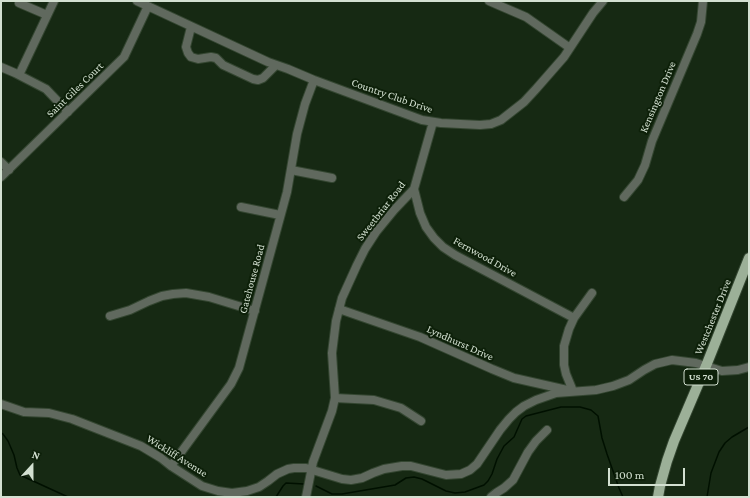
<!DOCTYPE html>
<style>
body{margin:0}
#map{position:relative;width:750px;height:498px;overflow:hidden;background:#162913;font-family:"Crimson Pro",serif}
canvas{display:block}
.frame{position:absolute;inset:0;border:2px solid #d3e0d1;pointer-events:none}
.north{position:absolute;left:12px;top:446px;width:40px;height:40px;-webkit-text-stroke:3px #0d2009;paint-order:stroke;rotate:21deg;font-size:11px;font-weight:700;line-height:16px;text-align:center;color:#d3e0d1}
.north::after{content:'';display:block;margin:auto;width:14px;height:18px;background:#d3e0d1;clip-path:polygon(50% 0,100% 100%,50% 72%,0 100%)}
.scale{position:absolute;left:608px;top:468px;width:77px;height:18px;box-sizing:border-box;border:2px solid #d3e0d1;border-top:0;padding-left:5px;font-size:12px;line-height:14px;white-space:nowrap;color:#d3e0d1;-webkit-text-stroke:3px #0d2009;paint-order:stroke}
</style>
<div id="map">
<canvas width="750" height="498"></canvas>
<div class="frame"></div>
<div class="north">N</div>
<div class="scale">100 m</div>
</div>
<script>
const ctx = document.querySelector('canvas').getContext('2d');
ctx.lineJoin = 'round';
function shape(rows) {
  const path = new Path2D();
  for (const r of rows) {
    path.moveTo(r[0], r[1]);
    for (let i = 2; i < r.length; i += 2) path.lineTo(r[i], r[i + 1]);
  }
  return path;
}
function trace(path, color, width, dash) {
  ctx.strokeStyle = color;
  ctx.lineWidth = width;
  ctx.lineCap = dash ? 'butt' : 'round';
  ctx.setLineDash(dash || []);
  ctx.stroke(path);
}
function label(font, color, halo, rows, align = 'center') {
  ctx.font = font + ' "Crimson Pro",serif';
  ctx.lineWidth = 4;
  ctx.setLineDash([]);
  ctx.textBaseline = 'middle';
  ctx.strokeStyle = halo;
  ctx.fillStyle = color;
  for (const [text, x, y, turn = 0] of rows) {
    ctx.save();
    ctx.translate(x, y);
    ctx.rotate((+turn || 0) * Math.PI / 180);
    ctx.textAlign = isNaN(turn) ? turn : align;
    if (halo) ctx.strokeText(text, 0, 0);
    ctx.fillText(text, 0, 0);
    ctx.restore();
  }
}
const stream = shape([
 [1,433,3,434,8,441,14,455,17,468,20,475,68,497],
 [316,486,332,494,342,494,395,485,406,478,414,477,422,479,446,491,455,493,465,492,484,485,488,481,492,474,497,459,504,446,514,437,522,419,526,416,561,407,580,407,591,410,598,416,602,438,607,454,619,488,623,497],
 [276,497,283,486,286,483,304,484],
 [707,497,711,473,719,452,725,443,732,437,749,427]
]);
const minor = shape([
 [137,1,268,62,288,69,314,80,422,120,441,123,480,125,491,124,501,120,524,102,536,89,564,57,593,13,603,1],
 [489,1,526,17,570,48],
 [19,3,47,15],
 [191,27,186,47,188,53,191,57,198,59,211,57,216,58,223,65,253,79,258,80,263,78,276,65],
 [1,67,15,73,46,89,68,112],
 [19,75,54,1],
 [1,162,9,170],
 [291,170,332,178],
 [1,177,124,57,148,6],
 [414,189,420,213,426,227,434,238,443,247,455,255,574,318],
 [624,197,638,180,645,165,652,141,697,34,701,22,703,1],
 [241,207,280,215],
 [339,309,420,337,492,369,514,378,567,390],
 [110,316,130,310,149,301,162,296,173,294,186,293,209,297,255,311],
 [573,391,566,374,564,365,564,346,569,329,574,318,592,293],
 [335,398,374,400,401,408,421,421],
 [1,404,24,412,49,413,72,419,141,446,161,458,171,466,202,486,218,491,232,493,247,491,259,487,268,481,277,474,288,469,294,468,306,468,342,479,351,480,362,478,373,473,384,469,402,466,411,466,446,475,461,474,470,470,477,464,500,430,509,419,516,412,524,406,536,400,556,393,596,390,613,386,629,380,644,370,655,364,672,360,696,363,722,371,738,370,749,367],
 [171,466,231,384,239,368,287,192,297,134,305,104,314,80],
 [306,497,313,462,332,411,335,398,332,353,336,321,342,298,357,265,365,249,376,232,394,210,414,189,433,122],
 [491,497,496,493,504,488,513,480,528,452,536,441,547,430]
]);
const major = shape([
 [658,497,660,486,667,461,674,441,706,366,749,258]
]);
const shields = [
 [701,377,34]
];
const shieldNames = [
 ["US 70",701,377]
];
const streetNames = [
 ["Saint Giles Court",75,90,-44],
 ["Country Club Drive",392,96,19],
 ["Kensington Drive",658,97,-67],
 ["Sweetbriar Road",381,211,-52],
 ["Fernwood Drive",485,257,29],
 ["Gatehouse Road",252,279,-75],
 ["Westchester Drive",713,317,-68],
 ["Lyndhurst Drive",460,343,24],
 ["Wickliff Avenue",177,456,32]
];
trace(stream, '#001000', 1.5);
trace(minor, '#344631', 10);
trace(major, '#344631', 12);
trace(minor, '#60695e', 8);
trace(major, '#9cb098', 10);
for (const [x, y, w] of shields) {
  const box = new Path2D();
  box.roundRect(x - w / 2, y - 8, w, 16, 3);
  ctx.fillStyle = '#0d2009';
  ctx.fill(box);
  trace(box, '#d3e0d1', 1);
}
label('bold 10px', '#d3e0d1', null, shieldNames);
label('11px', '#d3e0d1', '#0d2009', streetNames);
</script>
